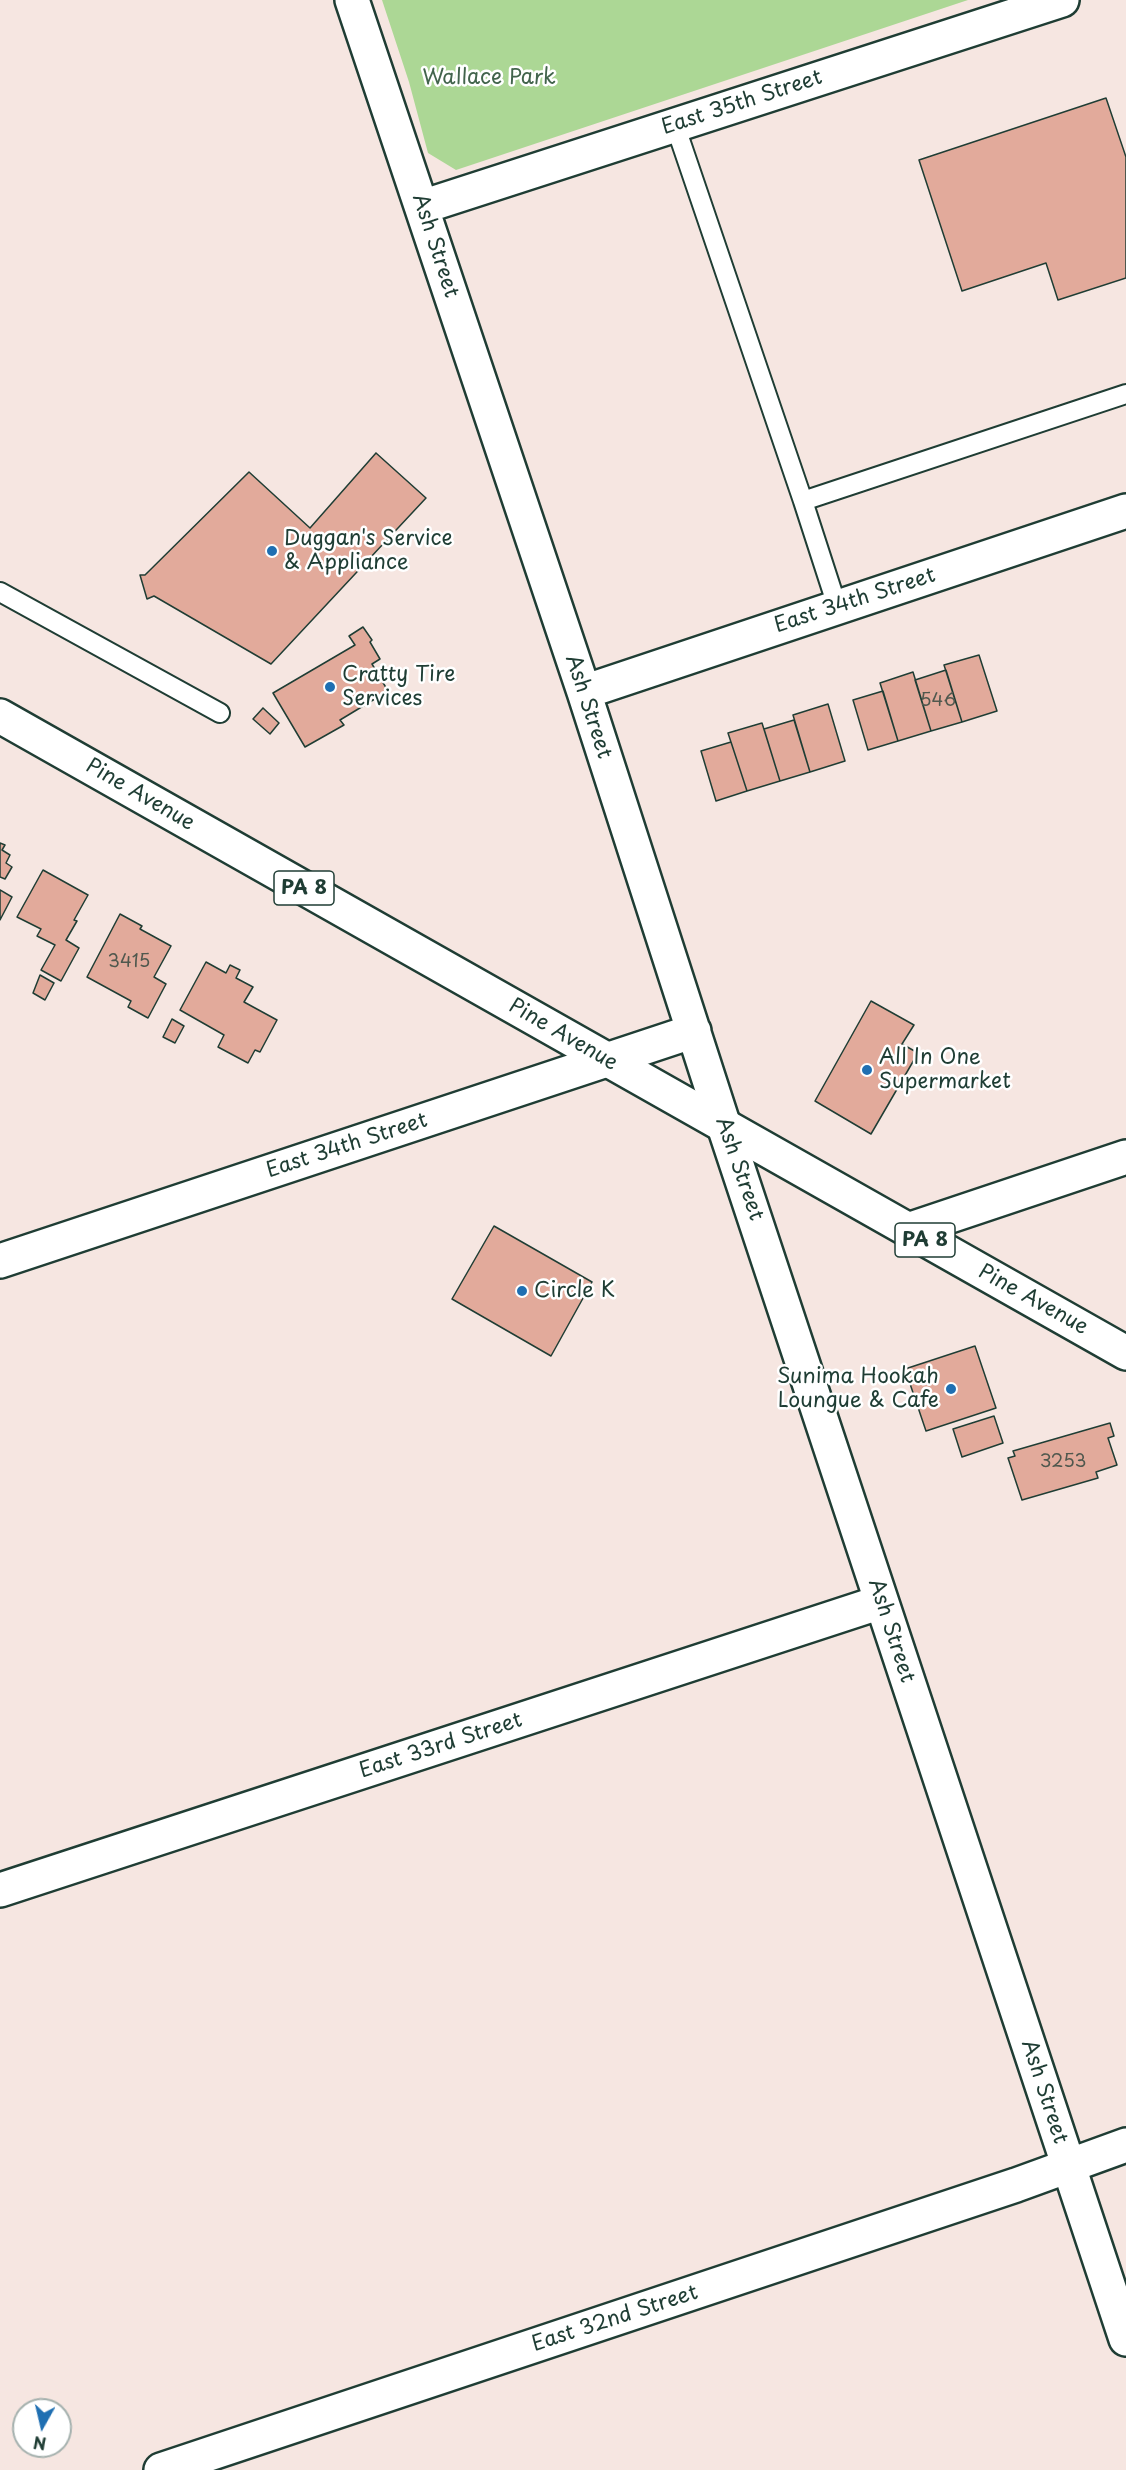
<!DOCTYPE html>
<style>
body{margin:0}
#map{position:relative;width:1126px;height:2470px;overflow:hidden;background:#f6e6e1;font-family:"Playpen Sans",sans-serif}
canvas{display:block}
.north{position:absolute;left:12px;top:2398px;width:60px;height:60px;box-sizing:border-box;background:#fff;border:2px solid #a5b1ae;border-radius:50%;rotate:188deg;font-size:16px;font-weight:700;line-height:24px;text-align:center;color:#1f3d34}
.north::after{content:'';display:block;margin:auto;width:21px;height:27px;background:#1f6fb2;clip-path:polygon(50% 0,100% 100%,50% 72%,0 100%)}
</style>
<div id="map">
<canvas width="1126" height="2470"></canvas>
<div class="north">N</div>
</div>
<script>
const ctx = document.querySelector('canvas').getContext('2d');
ctx.lineJoin = 'round';
function paint(path, color) {
  ctx.fillStyle = color;
  ctx.fill(path, 'evenodd');
}
function shape(rows) {
  const path = new Path2D();
  for (const r of rows) {
    path.moveTo(r[0], r[1]);
    for (let i = 2; i < r.length; i += 2) path.lineTo(r[i], r[i + 1]);
  }
  return path;
}
function trace(path, color, width, dash) {
  ctx.strokeStyle = color;
  ctx.lineWidth = width;
  ctx.lineCap = dash ? 'butt' : 'round';
  ctx.setLineDash(dash || []);
  ctx.stroke(path);
}
function label(font, color, halo, rows, align = 'center') {
  ctx.font = font + ' "Playpen Sans",sans-serif';
  ctx.lineWidth = 5;
  ctx.setLineDash([]);
  ctx.textBaseline = 'middle';
  ctx.strokeStyle = halo;
  ctx.fillStyle = color;
  for (const [text, x, y, turn = 0] of rows) {
    ctx.save();
    ctx.translate(x, y);
    ctx.rotate((+turn || 0) * Math.PI / 180);
    ctx.textAlign = isNaN(turn) ? turn : align;
    if (halo) ctx.strokeText(text, 0, 0);
    ctx.fillText(text, 0, 0);
    ctx.restore();
  }
}
const green = shape([
 [382,0,968,0,456,170,428,153,409,82]
]);
const building = shape([
 [1106,98,1126,157,1126,278,1058,300,1046,263,962,291,919,160,1106,98],
 [376,453,426,498,271,664,154,596,147,599,140,575,145,575,249,472,310,528,376,453],
 [363,627,372,640,370,642,380,659,372,664,388,691,340,720,344,725,305,747,273,693,355,645,349,636,363,627],
 [979,655,997,711,962,722,944,665,979,655],
 [946,670,962,722,931,731,915,680,946,670],
 [913,672,931,731,898,741,880,683,913,672],
 [883,691,898,741,868,750,853,700,883,691],
 [828,704,845,761,810,772,793,715,828,704],
 [263,708,279,723,270,734,253,719,263,708],
 [794,720,810,772,780,781,764,729,794,720],
 [762,723,780,781,747,791,728,733,762,723],
 [731,742,747,791,716,801,701,751,731,742],
 [0,843,5,845,2,850,10,855,6,863,12,867,5,879,0,877,0,843],
 [43,870,88,895,74,920,77,921,66,940,79,948,61,981,41,970,55,945,37,936,41,929,17,917,43,870],
 [0,890,12,897,0,920,0,890],
 [120,914,142,926,140,929,171,946,154,977,166,984,148,1018,128,1007,131,1001,87,977,120,914],
 [206,962,226,973,230,965,240,970,236,978,253,987,244,1002,277,1020,260,1052,255,1050,248,1063,218,1047,224,1035,180,1010,206,962],
 [40,975,54,983,45,1000,33,993,40,975],
 [871,1001,914,1025,902,1044,918,1053,871,1134,815,1101,871,1001],
 [172,1019,184,1026,175,1043,163,1037,172,1019],
 [494,1226,592,1282,551,1356,452,1299,494,1226],
 [975,1346,996,1408,926,1431,905,1369,975,1346],
 [994,1416,1003,1443,962,1457,953,1429,994,1416],
 [1110,1423,1114,1436,1108,1438,1117,1465,1096,1472,1098,1478,1022,1500,1008,1458,1015,1456,1013,1451,1110,1423]
]);
const lane = shape([
 [675,125,803,501],
 [0,592,220,713],
 [837,606,803,501,1126,394]
]);
const street = shape([
 [352,0,584,692,724,1126],
 [422,207,1062,0],
 [584,692,1126,511],
 [908,1230,1126,1157],
 [0,1261,694,1031],
 [0,1890,881,1602],
 [161,2470,1016,2185,1126,2145]
]);
const secondary = shape([
 [724,1126,1126,2339]
]);
const primary = shape([
 [0,716,1126,1353]
]);
const markers = [
 [272,551,6,"#1f6fb2"],
 [330,687,6,"#1f6fb2"],
 [867,1070,6,"#1f6fb2"],
 [522,1291,6,"#1f6fb2"],
 [951,1389,6,"#1f6fb2"]
];
const numberNames = [
 ["546",938,701],
 ["3415",129,962],
 ["3253",1063,1462]
];
const shields = [
 [304,888,60],
 [925,1240,60]
];
const shieldNames = [
 ["PA 8",304,888],
 ["PA 8",925,1240]
];
const parkNames = [
 ["Wallace Park",489,78]
];
const streetNames = [
 ["East 35th Street",742,103,-18],
 ["Ash Street",435,246,72],
 ["East 34th Street",855,601,-18],
 ["Ash Street",588,707,72],
 ["Pine Avenue",140,795,30],
 ["Pine Avenue",563,1035,30],
 ["East 34th Street",347,1146,-18],
 ["Ash Street",739,1169,71],
 ["Pine Avenue",1033,1300,29],
 ["Ash Street",891,1631,72],
 ["East 33rd Street",441,1746,-18],
 ["Ash Street",1044,2092,72],
 ["East 32nd Street",615,2319,-18]
];
const poiNames = [
 ["Duggan's Service",284,539],
 ["& Appliance",284,563],
 ["Cratty Tire",342,675],
 ["Services",342,699],
 ["All In One",879,1058],
 ["Supermarket",879,1082],
 ["Circle K",534,1291],
 ["Sunima Hookah",939,1377,"right"],
 ["Loungue & Cafe",939,1401,"right"]
];
paint(green, '#acd795');
paint(building, '#e2aa9b');
trace(building, '#1f3d34', 1.5);
trace(lane, '#1f3d34', 22);
trace(street, '#1f3d34', 38);
trace(secondary, '#1f3d34', 38);
trace(primary, '#1f3d34', 38);
trace(lane, '#fff', 18);
trace(street, '#fff', 33);
trace(secondary, '#fff', 33);
trace(primary, '#fff', 33);
for (const [x, y, r, color] of markers) {
  const dot = new Path2D();
  dot.arc(x, y, r, 0, 2 * Math.PI);
  ctx.fillStyle = color;
  ctx.fill(dot);
  trace(dot, '#fff', 2);
}
label('18px', '#50584e', null, numberNames);
for (const [x, y, w] of shields) {
  const box = new Path2D();
  box.roundRect(x - w / 2, y - 17, w, 34, 4.5);
  ctx.fillStyle = '#fff';
  ctx.fill(box);
  trace(box, '#1f3d34', 1.5);
}
label('bold 20px', '#1f3d34', null, shieldNames);
label('21px', '#42644c', '#fff', parkNames);
label('21px', '#1f3d34', '#fff', streetNames);
label('21px', '#1f3d34', '#fff', poiNames, 'left');
</script>
